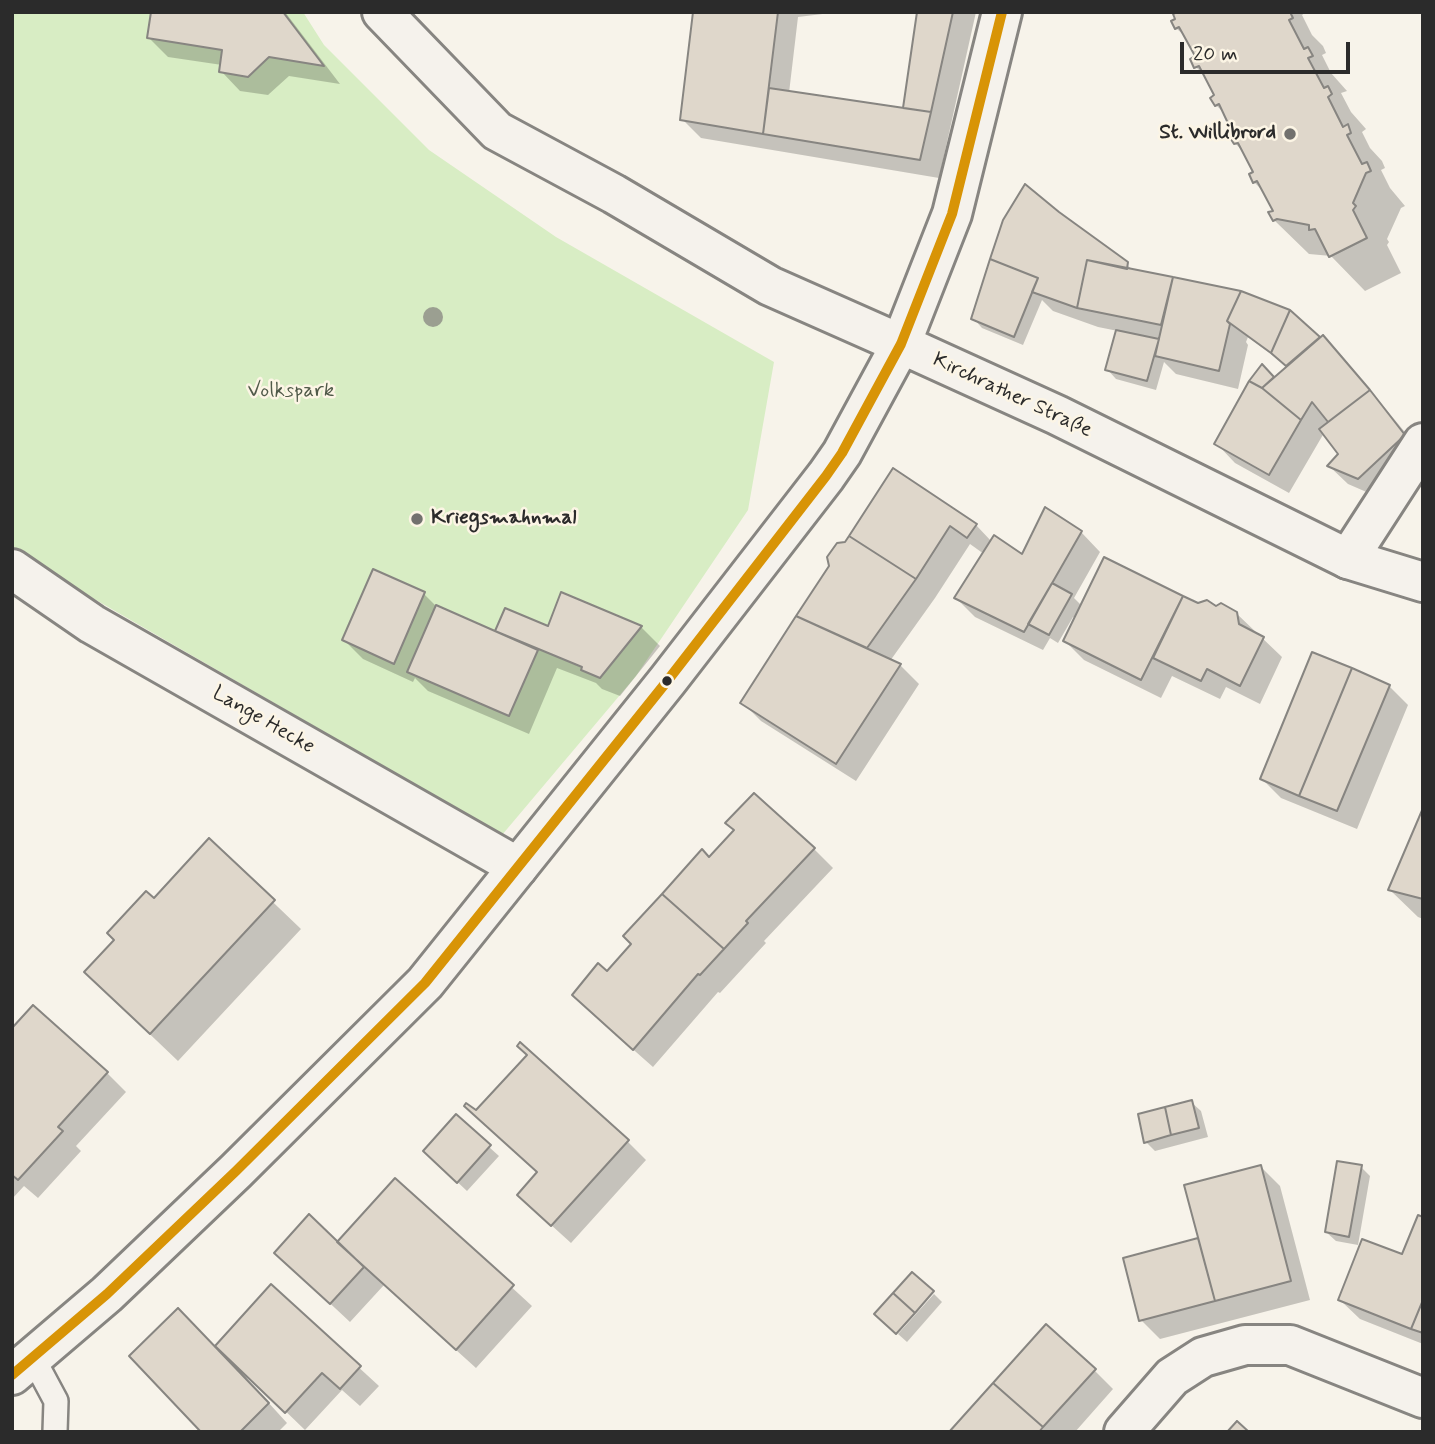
<!DOCTYPE html>
<meta charset="utf-8">
<style>
body{margin:0}
#map{position:relative;width:1435px;height:1444px;overflow:hidden;background:#f7f3ea;font-family:Mynerve,sans-serif}
canvas{display:block}
.frame{position:absolute;inset:0;border:14px solid #2b2b2b;pointer-events:none}
.scale{position:absolute;left:1180px;top:42px;width:170px;height:32px;box-sizing:border-box;border:4px solid #2b2b2b;border-top:0;padding-left:9px;font-size:21px;line-height:24px;white-space:nowrap;color:#2b2b2b;-webkit-text-stroke:5px #fcf5e5;paint-order:stroke}
</style>
<div id="map">
<canvas width="1435" height="1444"></canvas>
<div class="frame"></div>
<div class="scale">20 m</div>
</div>
<script>
const ctx = document.querySelector('canvas').getContext('2d');
ctx.lineJoin = 'round';
function paint(path, color) {
  ctx.fillStyle = color;
  ctx.fill(path, 'evenodd');
}
function shape(rows) {
  const path = new Path2D();
  for (const r of rows) {
    path.moveTo(r[0], r[1]);
    for (let i = 2; i < r.length; i += 2) path.lineTo(r[i], r[i + 1]);
  }
  return path;
}
function trace(path, color, width, dash) {
  ctx.strokeStyle = color;
  ctx.lineWidth = width;
  ctx.lineCap = dash ? 'butt' : 'round';
  ctx.setLineDash(dash || []);
  ctx.stroke(path);
}
function label(font, color, halo, rows, align = 'center') {
  ctx.font = font + ' Mynerve,sans-serif';
  ctx.lineWidth = 5;
  ctx.setLineDash([]);
  ctx.textBaseline = 'middle';
  ctx.strokeStyle = halo;
  ctx.fillStyle = color;
  for (const [text, x, y, turn = 0] of rows) {
    ctx.save();
    ctx.translate(x, y);
    ctx.rotate((+turn || 0) * Math.PI / 180);
    ctx.textAlign = isNaN(turn) ? turn : align;
    if (halo) ctx.strokeText(text, 0, 0);
    ctx.fillText(text, 0, 0);
    ctx.restore();
  }
}
const green = shape([
 [12,12,303,12,324,45,429,150,556,237,774,362,748,510,636,676,502,835,46,571,12,547]
]);
const shadow = shape([
 [153,12,285,12,340,84,289,76,268,95,240,91,221,71,222,65,168,57,149,38],
 [695,12,839,12,798,17,789,93,904,110,918,12,976,12,939,178,701,138,682,119],
 [1181,12,1306,12,1302,15,1312,35,1323,46,1326,53,1322,55,1331,73,1347,91,1341,93,1351,112,1366,129,1362,132,1370,148,1382,161,1385,168,1381,170,1390,188,1405,206,1401,208,1387,239,1389,242,1387,245,1401,273,1365,291,1331,256,1309,254,1274,220,1275,212,1265,193,1254,182,1256,172,1246,155,1235,143,1236,135,1226,115,1216,105,1217,96,1207,78,1196,67,1197,57,1188,39,1176,28],
 [1058,214,1136,272,1240,292,1289,312,1320,339,1323,337,1342,356,1423,454,1378,497,1348,484,1329,466,1340,454,1324,433,1289,493,1235,463,1216,443,1262,367,1274,379,1288,367,1248,337,1246,342,1248,345,1238,389,1176,374,1164,362,1156,390,1116,379,1107,369,1118,331,1098,327,1053,311,1042,300,1023,345,982,328,973,318],
 [894,470,976,525,992,542,1023,557,1081,532,1100,552,1074,598,1082,606,1105,560,1198,605,1236,613,1282,657,1260,704,1226,687,1220,699,1172,676,1161,698,1084,660,1065,641,1076,618,1073,617,1058,643,1050,638,1043,650,975,617,956,598,984,554,970,544,935,598,890,661,900,665,919,684,856,781,761,721,742,702],
 [424,594,438,608,495,634,506,611,549,628,562,595,641,627,660,646,620,696,602,689,596,683,557,668,529,734,428,691,415,678,413,682,363,659,344,640],
 [1389,686,1408,705,1357,829,1281,798,1262,779],
 [1423,812,1423,919,1418,917,1390,890],
 [209,841,301,929,178,1061,114,1000,154,900],
 [814,849,833,868,764,941,766,943,720,993,718,992,653,1067,593,1014,607,973,710,859],
 [12,1031,107,1073,126,1092,76,1146,81,1151,38,1198,24,1186,12,1199],
 [1191,1102,1201,1111,1208,1137,1155,1151,1146,1142],
 [476,1113,627,1141,646,1160,571,1243,539,1214,539,1173],
 [489,1147,499,1156,467,1191,435,1161],
 [1261,1167,1280,1186,1310,1300,1160,1339,1141,1320,1125,1259,1200,1239],
 [1361,1167,1370,1176,1358,1245,1336,1241,1326,1232],
 [395,1180,532,1306,476,1368,384,1285,350,1322,276,1253,338,1243],
 [1423,1219,1423,1344,1360,1319,1340,1300,1403,1256],
 [271,1287,379,1386,360,1406,342,1390,305,1430,249,1376,246,1378,287,1423,278,1432,204,1432,215,1348],
 [934,1294,942,1302,907,1342,898,1334],
 [1094,1370,1113,1389,1075,1432,952,1432]
]);
const building = shape([
 [151,12,283,12,324,66,269,57,248,77,219,72,222,50,147,38,151,12],
 [693,12,778,12,763,134,680,120,693,12],
 [917,12,953,12,931,112,903,108,917,12],
 [1177,12,1290,12,1293,18,1289,20,1304,49,1308,47,1313,56,1308,58,1324,88,1328,86,1332,94,1328,97,1343,127,1348,124,1351,133,1347,135,1362,164,1367,162,1371,171,1366,173,1353,203,1356,206,1353,210,1367,238,1329,257,1315,229,1309,230,1309,225,1277,219,1273,221,1268,212,1273,211,1257,181,1253,183,1249,174,1253,172,1238,143,1234,144,1229,136,1233,134,1219,104,1215,106,1210,98,1214,95,1199,66,1194,68,1190,59,1195,56,1179,27,1175,29,1171,21,1175,19,1173,14,1177,12],
 [769,88,931,112,920,160,763,134,769,88],
 [1025,184,1059,212,1128,262,1127,269,1087,260,1077,308,1032,292,1038,278,990,259,1003,220,1025,184],
 [990,259,1038,278,1014,337,971,319,990,259],
 [1087,260,1173,277,1161,325,1077,308,1087,260],
 [1173,277,1241,291,1227,321,1230,324,1219,371,1155,356,1173,277],
 [1241,291,1290,310,1271,353,1227,321,1241,291],
 [1290,310,1320,337,1286,366,1271,353,1290,310],
 [1116,330,1159,339,1147,381,1105,370,1116,330],
 [1323,335,1370,390,1328,422,1312,402,1301,420,1262,388,1323,335],
 [1262,364,1274,377,1262,388,1249,381,1262,364],
 [1249,381,1262,388,1301,420,1269,475,1214,444,1249,381],
 [1370,390,1405,435,1358,479,1327,466,1338,454,1319,429,1370,390],
 [893,468,977,524,967,538,950,526,916,579,849,536,893,468],
 [1045,507,1082,531,1024,632,954,598,994,535,1022,554,1045,507],
 [849,536,916,579,867,648,796,616,829,566,827,557,837,543,845,542,849,536],
 [1104,557,1183,596,1141,680,1063,641,1104,557],
 [373,569,425,592,394,664,342,640,373,569],
 [1052,583,1072,594,1049,635,1028,624,1052,583],
 [561,592,642,626,600,678,581,670,582,667,495,631,505,608,548,626,561,592],
 [1183,596,1198,603,1207,600,1216,606,1221,603,1237,612,1239,624,1264,637,1240,686,1207,669,1201,681,1153,658,1183,596],
 [436,605,538,650,509,716,407,672,436,605],
 [796,616,901,664,836,764,740,703,796,616],
 [1312,652,1352,668,1299,796,1260,779,1312,652],
 [1352,668,1390,685,1337,811,1299,796,1352,668],
 [754,793,815,848,746,921,748,923,724,949,662,894,702,849,709,857,734,830,725,823,754,793],
 [1423,808,1423,899,1388,890,1423,808],
 [209,838,275,900,150,1034,84,972,114,940,107,933,146,891,154,898,209,838],
 [662,894,724,949,700,975,698,974,633,1050,572,995,598,963,607,971,631,944,623,936,662,894],
 [33,1005,108,1072,58,1127,63,1131,18,1180,12,1175,12,1028,33,1005],
 [520,1042,629,1140,551,1226,517,1195,537,1172,464,1106,466,1103,476,1110,527,1055,517,1046,520,1042],
 [1192,1100,1199,1128,1171,1135,1165,1107,1192,1100],
 [1165,1107,1171,1135,1144,1143,1138,1114,1165,1107],
 [456,1114,491,1145,457,1183,423,1151,456,1114],
 [1337,1161,1362,1165,1349,1237,1325,1232,1337,1161],
 [1261,1165,1291,1281,1215,1301,1184,1185,1261,1165],
 [395,1178,514,1285,456,1350,337,1242,395,1178],
 [309,1214,364,1267,330,1304,274,1253,309,1214],
 [1418,1215,1423,1217,1423,1300,1411,1329,1338,1300,1362,1239,1402,1254,1418,1215],
 [1198,1238,1215,1301,1139,1321,1123,1258,1198,1238],
 [912,1272,934,1291,915,1313,893,1293,912,1272],
 [271,1284,361,1366,340,1389,322,1373,285,1413,215,1346,271,1284],
 [893,1293,915,1313,896,1334,874,1314,893,1293],
 [1423,1300,1423,1333,1411,1329,1423,1300],
 [178,1308,269,1403,240,1432,201,1432,129,1356,178,1308],
 [1046,1324,1096,1369,1043,1427,993,1383,1046,1324],
 [993,1383,1043,1427,1039,1432,949,1432,993,1383],
 [1237,1421,1249,1432,1227,1432,1237,1421]
]);
const service = shape([
 [33,1358,56,1401,55,1432]
]);
const minor = shape([
 [1348,559,1423,443],
 [12,569,92,624,518,867],
 [1124,1432,1172,1377,1203,1357,1245,1345,1290,1345,1423,1398]
]);
const tertiary = shape([
 [382,12,497,131,614,194,770,286,901,344]
]);
const secondary = shape([
 [901,344,1057,415,1348,559,1423,582],
 [12,1375,107,1294,236,1171,425,983,668,680,826,476,842,453,901,344,952,214,1002,12]
]);
const bus1 = shape([
 [12,1375,107,1294,236,1171,425,983,668,680,826,476,842,453,901,344,952,214,1002,12]
]);
const trees = [
 [433,317]
];
const markers = [
 [1290,134,7,"#72716e"],
 [417,519,7,"#72716e"],
 [667,681,6,"#2b2b2b"]
];
const poiNames = [
 ["St. Willibrord",1276,134],
 ["Kriegsmahnmal",431,519,"left"]
];
const parkNames = [
 ["Volkspark",291,392]
];
const streetNames = [
 ["Kirchrather Straße",1012,396,25],
 ["Lange Hecke",263,721,30]
];
paint(green, '#d8edc4');
paint(shadow, '#0003');
paint(building, '#dfd7cb');
trace(building, '#878581', 2);
trace(service, '#878581', 28);
trace(minor, '#878581', 44);
trace(tertiary, '#878581', 44);
trace(secondary, '#878581', 44);
trace(service, '#f5f2ec', 23);
trace(minor, '#f5f2ec', 38);
trace(tertiary, '#f5f2ec', 38);
trace(secondary, '#f5f2ec', 38);
trace(bus1, '#d89406', 10);
ctx.fillStyle = '#9b9f91';
for (const [x, y] of trees) {
  ctx.beginPath();
  ctx.arc(x, y, 10, 0, 2 * Math.PI);
  ctx.fill();
}
for (const [x, y, r, color] of markers) {
  const dot = new Path2D();
  dot.arc(x, y, r, 0, 2 * Math.PI);
  ctx.fillStyle = color;
  ctx.fill(dot);
  trace(dot, '#fcf5e5', 2.5);
}
label('bold 21px', '#2b2b2b', '#fcf5e5', poiNames, 'right');
label('21px', '#505a49', '#fcf5e5', parkNames);
label('21px', '#2b2b2b', '#fcf5e5', streetNames);
</script>
